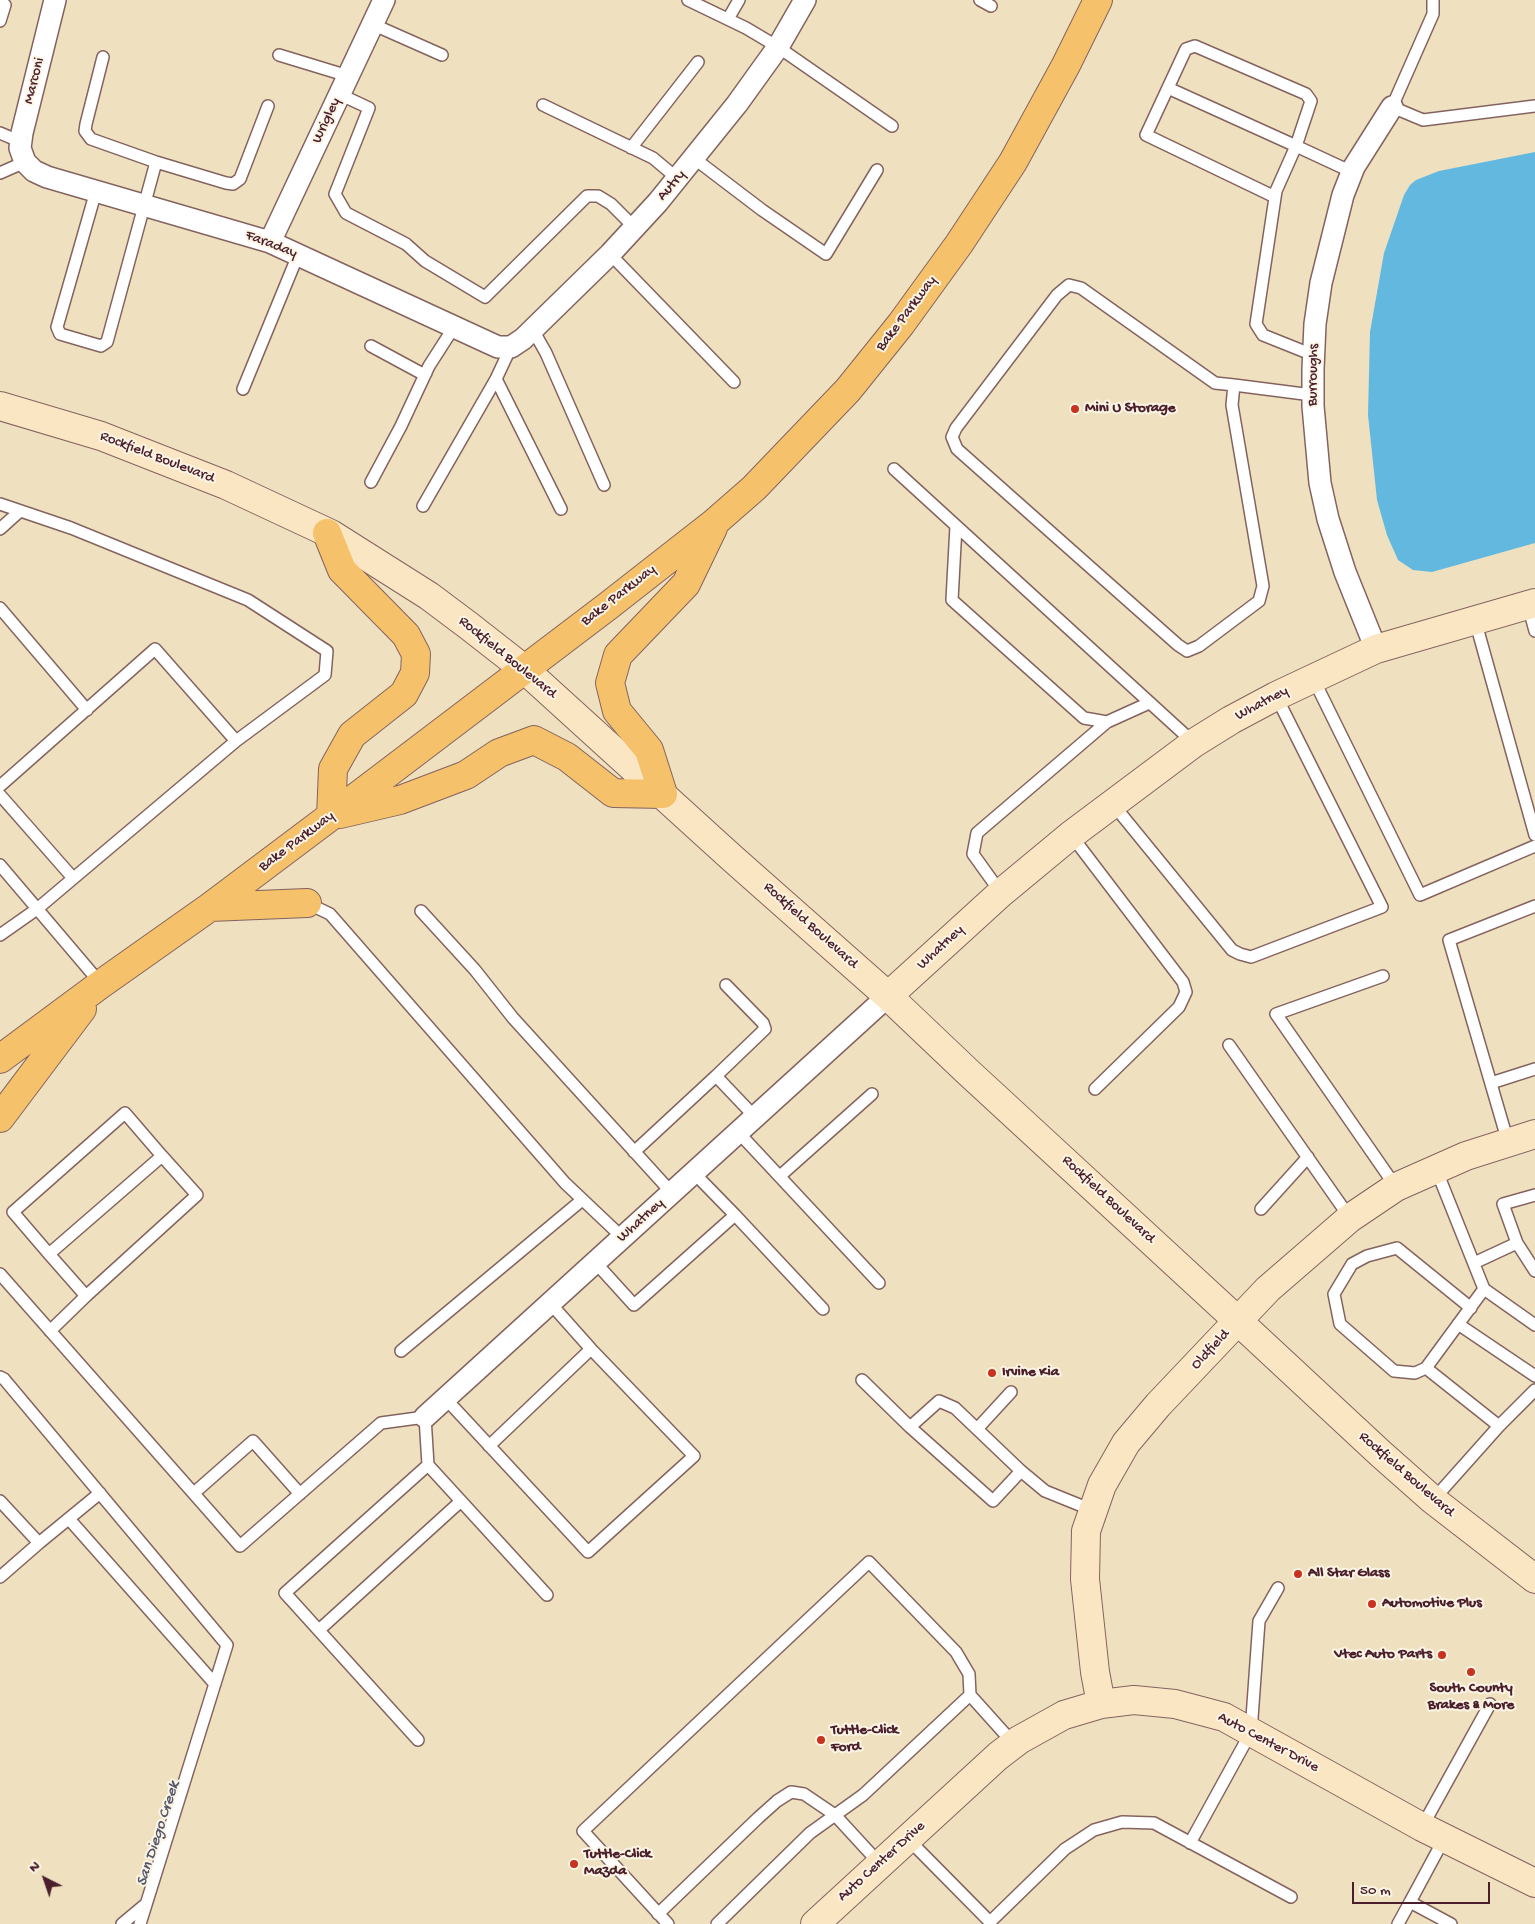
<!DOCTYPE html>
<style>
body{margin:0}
#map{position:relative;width:1535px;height:1924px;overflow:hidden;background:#efe1c0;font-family:"Gochi Hand",sans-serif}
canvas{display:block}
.north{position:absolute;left:20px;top:1854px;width:50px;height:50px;-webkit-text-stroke:4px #fcf5e5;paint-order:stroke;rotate:319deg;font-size:14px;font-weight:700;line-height:20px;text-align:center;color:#4a1f2b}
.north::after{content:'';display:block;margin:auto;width:18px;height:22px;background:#4a1f2b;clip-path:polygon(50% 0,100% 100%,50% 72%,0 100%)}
.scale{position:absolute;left:1352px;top:1882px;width:138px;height:22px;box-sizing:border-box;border:2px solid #4a1f2b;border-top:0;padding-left:6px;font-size:15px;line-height:18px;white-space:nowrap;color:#4a1f2b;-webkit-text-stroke:4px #fcf5e5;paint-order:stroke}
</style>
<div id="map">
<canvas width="1535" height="1924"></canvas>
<div class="north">N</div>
<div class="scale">50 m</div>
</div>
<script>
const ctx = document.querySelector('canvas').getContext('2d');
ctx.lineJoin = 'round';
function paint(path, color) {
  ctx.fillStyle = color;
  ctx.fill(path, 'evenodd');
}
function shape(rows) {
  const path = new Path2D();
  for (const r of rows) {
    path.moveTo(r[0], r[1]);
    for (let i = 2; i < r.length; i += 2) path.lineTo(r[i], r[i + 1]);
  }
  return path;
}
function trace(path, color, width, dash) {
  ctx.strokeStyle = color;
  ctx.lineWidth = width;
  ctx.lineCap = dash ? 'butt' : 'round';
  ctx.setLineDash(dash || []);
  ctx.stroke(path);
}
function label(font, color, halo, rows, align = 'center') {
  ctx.font = font + ' "Gochi Hand",sans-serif';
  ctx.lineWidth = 4;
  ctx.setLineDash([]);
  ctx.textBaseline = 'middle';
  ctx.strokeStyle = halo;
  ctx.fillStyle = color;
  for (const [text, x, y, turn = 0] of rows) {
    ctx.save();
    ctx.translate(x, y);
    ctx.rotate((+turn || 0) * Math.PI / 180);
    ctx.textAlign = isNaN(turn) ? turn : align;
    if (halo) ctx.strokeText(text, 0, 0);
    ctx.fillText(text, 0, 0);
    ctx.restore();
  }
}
const water = shape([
 [1535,152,1535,543,1432,572,1413,570,1398,560,1387,535,1377,500,1368,415,1370,332,1384,253,1404,195,1410,185,1416,180,1439,171]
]);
const lane = shape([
 [688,0,746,28,778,47,892,126],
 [980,0,991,6],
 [1433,0,1433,14,1392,107,1423,120,1535,106],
 [728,19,739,0],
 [0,21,5,5,0,0],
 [372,24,442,55],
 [279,55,348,76],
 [103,57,86,124,85,131,91,139,156,162,226,183,233,184,240,179,268,106],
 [1168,88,1296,146,1276,191,1256,324,1263,335,1313,355],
 [339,94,369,108,335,194,346,213,406,244,425,261,485,297,587,196,598,196,611,204,635,228],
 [543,105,653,158,678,179],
 [0,133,21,142],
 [631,148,698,62],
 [695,159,762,210,826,254,877,170],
 [0,173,25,162],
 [96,191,57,327,60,334,101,346,107,342,156,162],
 [1275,197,1146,135,1186,49,1195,46,1306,94,1311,101,1296,146,1352,172],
 [610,254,734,382],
 [533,330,546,353,604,485],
 [371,346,421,373,426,373],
 [496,379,561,509],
 [1234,385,1232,405,1263,586,1259,601,1199,646,1187,651,1178,645,957,449,952,437,956,428,1057,295,1069,285,1081,288,1215,383,1234,385,1312,395],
 [243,389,298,255],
 [894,469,1194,743],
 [371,482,401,426,429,366,454,327],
 [0,504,71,528,248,600,327,651,325,675,236,741,37,909,0,935],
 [423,506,496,379,511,347],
 [956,526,952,600,1084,718,1107,722],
 [0,529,20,511],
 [1528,605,1535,631],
 [0,608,87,710],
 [1475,620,1535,835],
 [1313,678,1420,895,1535,846],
 [0,786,155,649,236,741],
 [0,795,73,878],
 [1112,803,1232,950,1240,954,1251,957,1382,907,1276,696],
 [1071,835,1183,982,1186,992,1179,1007,1095,1089],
 [0,865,101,984],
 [1001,893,973,854,977,833,1107,722,1149,703],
 [307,903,330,914,565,1183,622,1237],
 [421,911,475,970,513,1018,672,1193],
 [1383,976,1276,1014,1396,1187],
 [1229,1045,1350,1218],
 [716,1076,765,1029,763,1023,726,985],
 [1491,1083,1535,1069],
 [738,1132,879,1283],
 [1508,1142,1449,940,1535,906],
 [634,1152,716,1076,755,1117],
 [1436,1169,1484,1289,1426,1368,1499,1426,1535,1390],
 [780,1176,872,1094],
 [1261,1209,1308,1157],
 [735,1215,823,1309],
 [1517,1243,1535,1271],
 [49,1254,162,1156,125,1113,13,1212,49,1254,86,1296,50,1331],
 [595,1262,634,1305,735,1215,694,1173],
 [1474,1263,1517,1243,1503,1204,1535,1195],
 [0,1274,240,1546,381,1423,425,1417,428,1465,547,1595],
 [1484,1289,1535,1325],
 [86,1296,197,1195,162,1156],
 [1458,1324,1535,1376],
 [401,1351,582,1200],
 [1426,1368,1415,1373,1394,1371,1340,1324,1334,1294,1352,1264,1367,1256,1397,1248,1471,1308],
 [0,1377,4,1379,227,1645,140,1924],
 [862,1380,910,1427,993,1501,1021,1471],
 [445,1398,588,1552,694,1456,591,1349,550,1303],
 [910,1427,939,1401,955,1408,1021,1471,1045,1491,1092,1510],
 [977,1429,1011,1392],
 [489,1446,591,1349],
 [194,1493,253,1441,300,1494],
 [1433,1500,1499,1426],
 [0,1501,39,1543,0,1577],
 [69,1519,215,1684],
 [39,1543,100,1493],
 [319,1630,461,1501],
 [418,1740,285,1593,428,1465],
 [1422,1827,1490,1704],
 [1445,1837,1410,1902,1451,1924],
 [908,1839,990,1922,1065,1849,1094,1830,1122,1822,1154,1823,1291,1897],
 [1190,1843,1251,1732,1259,1621,1278,1588],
 [658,1914,758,1818,777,1801,791,1792,804,1794,835,1815,880,1864],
 [122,1924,146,1904],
 [668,1924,583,1831,869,1562,956,1652,969,1674,970,1695],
 [717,1924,810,1833,863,1795,970,1695,1014,1744],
 [1398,1924,1410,1902]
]);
const street = shape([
 [55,0,22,133,20,148,25,162,34,171,47,177,270,242,487,342,498,347,511,347,523,339,610,254,658,202,737,104,778,47,805,0],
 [270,242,384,0],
 [1376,649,1345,572,1328,519,1320,483,1313,406,1313,369,1315,324,1321,283,1343,195,1354,167,1392,107],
 [425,1417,888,996]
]);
const secondary = shape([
 [0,406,101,436,226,485,331,534,429,596,469,626,524,669,732,858,888,996,968,1072,1238,1321,1381,1454,1433,1500,1535,1579],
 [888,996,1001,893,1071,835,1194,743,1231,720,1276,696,1376,649,1535,603],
 [1101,1704,1095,1672,1085,1579,1086,1531,1102,1485,1126,1443,1158,1405,1268,1289,1350,1218,1396,1187,1466,1156,1535,1134],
 [815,1924,998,1756,1019,1740,1064,1715,1101,1704,1134,1700,1175,1704,1224,1717,1422,1827,1535,1883]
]);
const primary = shape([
 [327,533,342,570,406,635,416,654,415,673,404,694,352,735,333,769,331,816],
 [340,814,400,800,466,775,499,753,534,740,567,757,613,793,663,794,649,750,617,711,610,683,618,655,686,584,713,528],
 [210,907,307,903],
 [0,1059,101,984,210,907,359,795,608,606,714,523,754,488,848,390,901,324,959,244,1013,162,1066,65,1098,0],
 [0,1118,82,1009]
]);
const markers = [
 [1075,409,5,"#c8321e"],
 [992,1373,5,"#c8321e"],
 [1298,1574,5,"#c8321e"],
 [1372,1604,5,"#c8321e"],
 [1442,1655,5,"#c8321e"],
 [1471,1672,5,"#c8321e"],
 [821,1740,5,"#c8321e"],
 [574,1864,5,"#c8321e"]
];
const streetNames = [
 ["Marconi",35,81,-76],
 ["Wrigley",327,121,-65],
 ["Autry",672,186,-50],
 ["Faraday",271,245,21],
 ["Bake Parkway",907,314,-53],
 ["Burroughs",1314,375,-89],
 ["Rockfield Boulevard",157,458,21],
 ["Bake Parkway",619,596,-38],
 ["Rockfield Boulevard",507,658,39],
 ["Whatney",1262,704,-28],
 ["Bake Parkway",297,842,-37],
 ["Rockfield Boulevard",810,926,42],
 ["Whatney",941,948,-43],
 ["Rockfield Boulevard",1108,1200,43],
 ["Whatney",641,1221,-42],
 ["Oldfield",1211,1350,-47],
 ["Rockfield Boulevard",1406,1475,41],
 ["Auto Center Drive",1268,1743,28],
 ["Auto Center Drive",882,1862,-42]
];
const poiNames = [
 ["Mini U Storage",1085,409],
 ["Irvine Kia",1002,1373],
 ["All Star Glass",1308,1574],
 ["Automotive Plus",1382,1604],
 ["Vtec Auto Parts",1432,1655,"right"],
 ["South County",1471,1689,"center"],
 ["Brakes & More",1471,1706,"center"],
 ["Tuttle-Click",831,1731],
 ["Ford",831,1748],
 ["Tuttle-Click",584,1855],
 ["Mazda",584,1872]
];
const waterNames = [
 ["San Diego Creek",159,1834,-72]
];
paint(water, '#62b8df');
trace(lane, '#84635f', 14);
trace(street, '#84635f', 24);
trace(secondary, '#84635f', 30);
trace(primary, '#84635f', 30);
trace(lane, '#fff', 11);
trace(street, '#fff', 21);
trace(secondary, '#fbe6c4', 28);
trace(primary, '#f5c16b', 28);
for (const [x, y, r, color] of markers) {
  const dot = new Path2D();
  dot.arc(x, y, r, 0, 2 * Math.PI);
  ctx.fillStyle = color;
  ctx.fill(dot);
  trace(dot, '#fcf5e5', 2);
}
label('15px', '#4a1f2b', '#fcf5e5', streetNames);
label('bold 15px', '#4a1f2b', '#fcf5e5', poiNames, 'left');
label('italic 16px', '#52556a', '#fcf5e5', waterNames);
</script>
